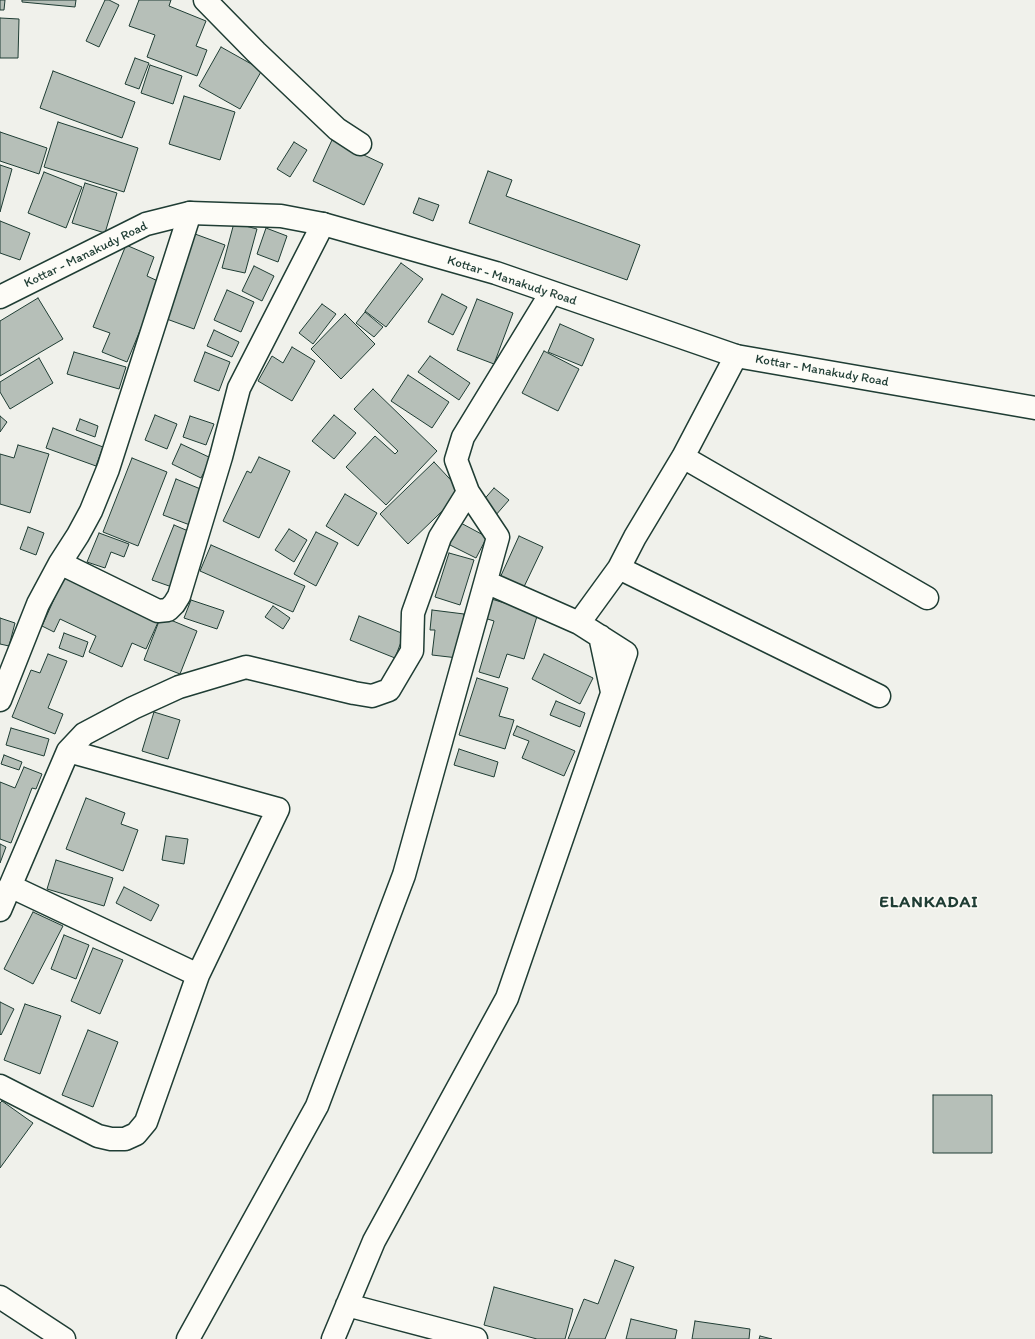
<!DOCTYPE html>
<style>
body{margin:0}
canvas{display:block;background:#f0f1eb}
</style>
<canvas width="1035" height="1339"></canvas>
<script>
const ctx = document.querySelector('canvas').getContext('2d');
ctx.lineJoin = 'round';
function paint(path, color) {
  ctx.fillStyle = color;
  ctx.fill(path, 'evenodd');
}
function shape(rows) {
  const path = new Path2D();
  for (const r of rows) {
    path.moveTo(r[0], r[1]);
    for (let i = 2; i < r.length; i += 2) path.lineTo(r[i], r[i + 1]);
  }
  return path;
}
function trace(path, color, width, dash) {
  ctx.strokeStyle = color;
  ctx.lineWidth = width;
  ctx.lineCap = dash ? 'butt' : 'round';
  ctx.setLineDash(dash || []);
  ctx.stroke(path);
}
function label(font, color, halo, rows, align = 'center') {
  ctx.font = font + ' Itim,sans-serif';
  ctx.lineWidth = 3;
  ctx.setLineDash([]);
  ctx.textBaseline = 'middle';
  ctx.strokeStyle = halo;
  ctx.fillStyle = color;
  for (const [text, x, y, turn = 0] of rows) {
    ctx.save();
    ctx.translate(x, y);
    ctx.rotate((+turn || 0) * Math.PI / 180);
    ctx.textAlign = isNaN(turn) ? turn : align;
    if (halo) ctx.strokeText(text, 0, 0);
    ctx.fillText(text, 0, 0);
    ctx.restore();
  }
}
const building = shape([
 [0,0,5,0,4,10,0,10,0,0],
 [22,0,76,0,75,7,22,2,22,0],
 [105,0,109,0,119,5,99,47,86,41,105,0],
 [139,0,171,0,169,6,206,21,196,46,207,50,197,76,147,57,155,35,129,26,139,0],
 [0,18,19,19,18,58,0,58,0,18],
 [221,47,262,70,240,109,199,86,221,47],
 [135,58,149,63,139,89,125,84,135,58],
 [150,65,182,76,173,104,141,93,150,65],
 [53,71,135,102,122,138,40,108,53,71],
 [184,96,235,112,220,160,169,144,184,96],
 [58,122,138,148,124,192,44,167,58,122],
 [0,132,47,148,39,174,0,161,0,132],
 [332,140,383,164,364,205,313,181,332,140],
 [294,142,307,150,290,177,277,169,294,142],
 [0,165,12,169,0,212,0,165],
 [488,171,512,180,506,196,640,245,627,280,469,223,488,171],
 [44,172,82,187,66,228,28,213,44,172],
 [85,183,117,193,105,233,72,223,85,183],
 [419,198,439,205,433,221,413,213,419,198],
 [0,221,30,233,20,260,0,253,0,221],
 [234,223,257,229,245,273,222,268,234,223],
 [266,228,287,236,278,262,257,254,266,228],
 [195,234,225,245,194,329,164,318,195,234],
 [126,245,154,257,147,276,160,282,127,362,102,352,110,333,93,327,126,245],
 [401,263,423,279,386,327,365,311,401,263],
 [254,266,274,276,262,301,242,291,254,266],
 [227,290,254,302,241,332,214,320,227,290],
 [442,294,467,307,453,335,428,322,442,294],
 [38,298,63,339,0,376,0,321,38,298],
 [477,299,513,313,494,364,457,350,477,299],
 [322,304,336,314,313,344,299,333,322,304],
 [365,312,383,327,374,337,356,323,365,312],
 [345,314,375,344,341,379,311,349,345,314],
 [560,324,594,339,582,366,548,352,560,324],
 [214,330,239,342,232,357,207,346,214,330],
 [292,347,315,361,292,401,258,381,272,356,283,363,292,347],
 [544,351,579,369,558,411,522,393,544,351],
 [74,352,126,367,119,389,67,374,74,352],
 [205,352,230,362,219,391,194,381,205,352],
 [430,356,470,383,459,400,418,372,430,356],
 [39,358,53,383,10,409,0,392,0,382,39,358],
 [408,375,449,402,432,428,391,401,408,375],
 [373,389,437,451,386,505,346,467,375,436,395,454,398,451,354,409,373,389],
 [155,415,177,424,167,449,145,440,155,415],
 [334,415,356,433,334,459,312,441,334,415],
 [0,416,7,422,0,432,0,416],
 [190,416,214,424,206,445,183,437,190,416],
 [80,419,98,426,95,437,76,430,80,419],
 [53,428,103,447,96,466,46,448,53,428],
 [181,444,211,458,201,478,172,464,181,444],
 [18,445,49,454,30,513,0,504,0,454,14,458,18,445],
 [259,457,290,471,259,538,223,521,247,471,251,473,259,457],
 [132,458,167,472,138,546,103,532,132,458],
 [434,462,462,492,408,544,380,514,434,462],
 [176,479,203,490,190,525,163,515,176,479],
 [494,488,509,500,495,516,481,503,494,488],
 [345,494,377,513,358,546,326,526,345,494],
 [459,522,487,537,476,558,448,544,459,522],
 [174,525,193,533,172,587,152,580,174,525],
 [28,527,44,533,36,555,20,549,28,527],
 [289,529,307,540,294,562,275,550,289,529],
 [316,532,338,543,316,586,294,574,316,532],
 [99,533,129,544,124,557,111,552,105,568,87,562,99,533],
 [519,536,543,547,522,591,499,580,519,536],
 [211,545,305,586,293,612,200,571,211,545],
 [449,553,474,560,460,605,435,597,449,553],
 [64,577,159,620,146,649,132,643,122,667,89,652,96,636,60,619,54,632,42,626,64,577],
 [488,598,538,613,524,659,507,654,499,678,479,672,494,621,481,617,488,598],
 [191,600,224,611,217,629,184,618,191,600],
 [273,606,290,618,283,629,265,617,273,606],
 [432,610,464,614,458,658,432,655,435,630,430,630,432,610],
 [161,616,197,631,180,674,144,660,161,616],
 [359,616,404,634,395,658,350,640,359,616],
 [0,618,15,623,9,646,0,644,0,618],
 [64,633,88,642,83,657,59,648,64,633],
 [48,654,67,661,48,708,63,714,55,734,12,717,31,670,40,673,48,654],
 [544,654,593,678,580,704,532,679,544,654],
 [477,678,508,688,499,716,514,720,505,749,459,735,477,678],
 [556,701,585,713,580,727,550,715,556,701],
 [154,712,180,720,168,759,142,751,154,712],
 [517,726,575,751,564,776,522,758,529,741,513,735,517,726],
 [11,728,49,739,44,756,6,745,11,728],
 [459,749,498,762,494,777,454,765,459,749],
 [4,755,22,762,19,770,1,764,4,755],
 [24,767,42,774,36,789,32,788,11,843,0,839,0,782,15,788,24,767],
 [86,798,125,813,121,824,138,830,123,871,66,849,86,798],
 [166,836,188,839,184,864,162,860,166,836],
 [0,844,6,847,0,863,0,844],
 [56,860,113,878,104,906,47,889,56,860],
 [124,887,159,905,151,921,116,903,124,887],
 [33,912,63,926,33,984,4,969,33,912],
 [64,935,89,945,76,979,51,969,64,935],
 [93,948,123,960,100,1014,71,1001,93,948],
 [0,1002,14,1009,1,1035,0,1034,0,1002],
 [25,1004,61,1016,40,1074,4,1060,25,1004],
 [88,1030,118,1042,93,1107,62,1095,88,1030],
 [933,1095,992,1095,992,1153,933,1153,933,1095],
 [2,1101,33,1123,0,1168,0,1103,2,1101],
 [615,1260,634,1267,605,1339,568,1339,584,1299,598,1304,615,1260],
 [494,1287,573,1309,565,1339,537,1339,484,1325,494,1287],
 [631,1319,677,1330,675,1339,626,1339,631,1319],
 [695,1321,750,1329,749,1339,692,1339,695,1321],
 [760,1336,772,1339,759,1339,760,1336]
]);
const street = shape([
 [205,0,256,52,337,129,360,144],
 [683,457,927,598],
 [60,563,78,535,91,511,108,469,190,213],
 [619,568,879,696],
 [579,623,619,568,635,537,683,457,736,356],
 [600,636,612,692],
 [0,700,38,604,60,563,158,611,168,610,174,604,179,596,221,457,239,388,323,224],
 [10,886,198,975],
 [0,910,68,751,84,734,133,708,179,687,246,667,354,693,372,696,389,690,412,651,413,613,440,537,468,492],
 [0,1086,98,1136,111,1139,125,1139,136,1134,146,1122,198,975,278,809,68,751],
 [0,1297,64,1339],
 [347,1305,476,1339],
 [188,1339,317,1106,404,875,498,537,468,492,456,460,463,437,551,293],
 [333,1339,374,1241,507,998,626,653,579,623,486,582]
]);
const secondary = shape([
 [0,297,146,224,190,213,281,216,323,224,496,273,736,356,1035,408]
]);
const streetNames = [
 ["Kottar - Manakudy Road",86,255,-26],
 ["Kottar - Manakudy Road",512,281,18],
 ["Kottar - Manakudy Road",822,371,10]
];
const districtNames = [
 ["ELANKADAI",929,903]
];
paint(building, '#b6bfb8');
trace(building, '#1f3d34', 1);
trace(street, '#1f3d34', 25);
trace(secondary, '#1f3d34', 25);
trace(street, '#fdfcf7', 22);
trace(secondary, '#fdfcf7', 22);
label('13px', '#1f3d34', '#fdfcf7', streetNames);
ctx.letterSpacing = '1px';
label('bold 17px', '#1f3d34', '#fdfcf7', districtNames);
ctx.letterSpacing = '0px';
</script>
